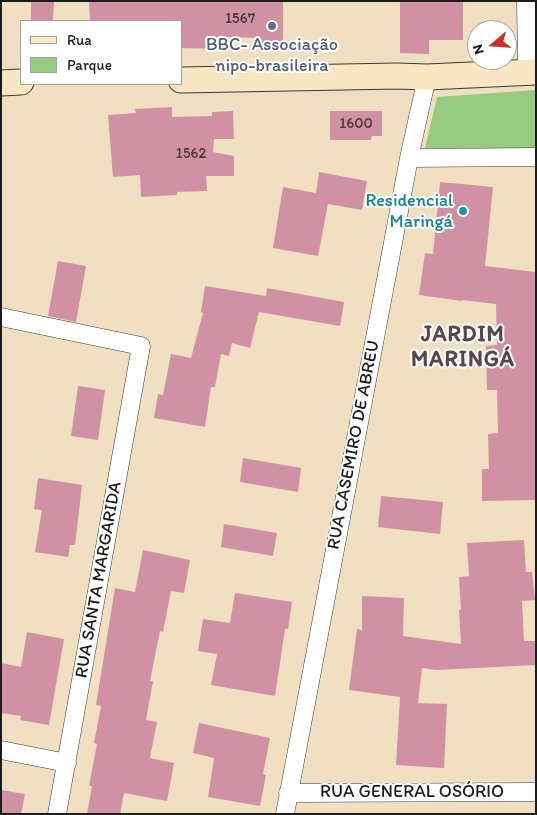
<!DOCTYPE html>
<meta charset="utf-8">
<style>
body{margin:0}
#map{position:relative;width:537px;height:815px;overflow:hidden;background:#f0e0c1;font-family:Itim,sans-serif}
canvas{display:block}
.frame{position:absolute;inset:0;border:2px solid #1c1c1c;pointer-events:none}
.legend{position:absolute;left:20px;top:20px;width:162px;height:65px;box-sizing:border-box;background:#fff;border:1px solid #a4a4a4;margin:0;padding:6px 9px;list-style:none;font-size:15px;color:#1c1c1c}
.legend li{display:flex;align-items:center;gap:10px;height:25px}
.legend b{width:25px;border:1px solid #a4a4a4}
.north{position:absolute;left:467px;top:20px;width:50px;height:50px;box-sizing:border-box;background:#fff;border:1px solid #a4a4a4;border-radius:50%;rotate:252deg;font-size:14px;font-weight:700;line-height:20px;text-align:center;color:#1c1c1c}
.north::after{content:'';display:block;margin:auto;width:18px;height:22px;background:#c8321e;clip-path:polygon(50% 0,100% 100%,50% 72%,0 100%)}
</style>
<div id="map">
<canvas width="537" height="815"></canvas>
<div class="frame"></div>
<ul class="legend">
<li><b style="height:6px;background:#f9e7c3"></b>Rua</li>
<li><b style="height:14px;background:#96cc7f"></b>Parque</li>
</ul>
<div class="north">N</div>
</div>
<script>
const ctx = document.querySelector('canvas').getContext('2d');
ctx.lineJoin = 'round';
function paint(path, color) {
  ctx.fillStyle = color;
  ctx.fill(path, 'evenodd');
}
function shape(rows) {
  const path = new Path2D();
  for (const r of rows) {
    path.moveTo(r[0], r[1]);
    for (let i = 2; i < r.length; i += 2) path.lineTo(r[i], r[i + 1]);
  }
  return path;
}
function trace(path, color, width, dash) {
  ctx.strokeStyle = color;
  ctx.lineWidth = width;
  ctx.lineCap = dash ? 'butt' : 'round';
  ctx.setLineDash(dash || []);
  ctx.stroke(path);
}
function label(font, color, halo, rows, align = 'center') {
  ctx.font = font + ' Itim,sans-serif';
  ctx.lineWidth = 4;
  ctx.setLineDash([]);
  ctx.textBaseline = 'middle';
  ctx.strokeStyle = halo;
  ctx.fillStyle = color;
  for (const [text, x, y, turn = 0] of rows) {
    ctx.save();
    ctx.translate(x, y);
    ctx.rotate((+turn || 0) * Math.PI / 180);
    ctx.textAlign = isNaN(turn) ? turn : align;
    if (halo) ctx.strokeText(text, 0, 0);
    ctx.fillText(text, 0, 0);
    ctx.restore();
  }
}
const green = shape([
 [536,90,536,148,425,148,437,97]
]);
const building = shape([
 [31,1,54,1,53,21,31,21],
 [89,1,283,1,283,42,261,42,261,38,224,37,224,49,181,48,181,21,90,21],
 [400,1,463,1,463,40,429,40,429,54,400,53],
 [172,107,172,117,212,116,212,112,233,111,234,139,214,139,213,152,234,156,234,176,206,176,207,191,177,192,177,195,141,197,140,175,113,177,108,115,136,113,135,109],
 [330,111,382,111,382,136,372,136,371,140,330,140],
 [319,172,367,181,362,210,328,204,318,256,273,248,283,187,316,193],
 [440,182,493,187,485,266,536,272,536,500,482,501,482,469,489,469,488,434,498,433,497,390,487,390,486,346,497,345,496,304,462,300,462,301,419,295,425,253,433,254],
 [58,261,86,266,76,322,48,316],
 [205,286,266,296,267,288,344,302,340,326,259,312,250,348,232,343,229,356,221,354,215,387,211,387,205,427,154,418,158,394,163,395,171,354,191,358,203,313,201,312],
 [78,386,105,390,98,440,71,436],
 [243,458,301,468,298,492,240,482],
 [38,478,82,485,75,545,70,545,68,557,35,552,42,510,34,509],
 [381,496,443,502,440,534,378,527],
 [224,524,277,533,273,556,221,547],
 [524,540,526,572,532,572,535,600,522,601,524,641,536,641,536,665,437,670,422,668,418,703,447,704,444,768,396,765,400,697,349,690,357,629,362,630,362,596,404,598,403,636,461,644,459,610,461,610,459,577,469,576,467,543],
 [143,550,190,560,184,593,171,591,163,632,160,631,150,681,153,681,146,720,157,722,150,758,174,763,167,801,124,793,120,814,87,814,92,786,89,786,97,744,94,743,101,706,96,705,115,588,135,592],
 [235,593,292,602,288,629,285,629,275,696,211,685,217,654,198,651,203,619,230,623],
 [27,632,64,639,49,725,20,720,21,716,1,713,1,663,21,667],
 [199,723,270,738,263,774,266,775,260,806,208,797,214,758,193,753],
 [1,790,25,794,21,814,1,814]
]);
const street = shape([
 [526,1,527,73],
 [409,158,536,157],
 [1,317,141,346,57,814],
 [1,750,67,763],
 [288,793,536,792],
 [285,814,409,158,427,77]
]);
const secondary = shape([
 [181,80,397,76,427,77,536,72],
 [1,83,21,82]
]);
const markers = [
 [272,26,5,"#5c6f8a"],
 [463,211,5,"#0f9aa8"]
];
const numberNames = [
 ["1567",240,19],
 ["1600",356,124],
 ["1562",191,154]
];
const serviceNames = [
 ["BBC- Associação",272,45],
 ["nipo-brasileira",272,66]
];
const cultureNames = [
 ["Residencial",453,201],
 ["Maringá",453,222]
];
const streetNames = [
 ["RUA CASEMIRO DE ABREU",354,445,-79],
 ["RUA SANTA MARGARIDA",99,580,-80],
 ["RUA GENERAL OSÓRIO",412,792]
];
const districtNames = [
 ["JARDIM",463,335],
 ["MARINGÁ",463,360]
];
paint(green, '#96cc7f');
paint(building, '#d091a5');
trace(street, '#3c3935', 19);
trace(secondary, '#3c3935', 27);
trace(street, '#fff', 18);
trace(secondary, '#f9e7c3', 25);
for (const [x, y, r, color] of markers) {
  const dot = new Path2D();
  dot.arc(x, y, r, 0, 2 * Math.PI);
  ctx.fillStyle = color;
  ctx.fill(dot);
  trace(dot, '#fff', 2);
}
label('15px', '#49393e', null, numberNames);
label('18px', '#4e5e75', '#fff', serviceNames);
label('18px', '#0d838f', '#fff', cultureNames, 'right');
label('18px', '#1c1c1c', '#fff', streetNames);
ctx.letterSpacing = '1px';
label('bold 22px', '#5b454c', '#fff', districtNames);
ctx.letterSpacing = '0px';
</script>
